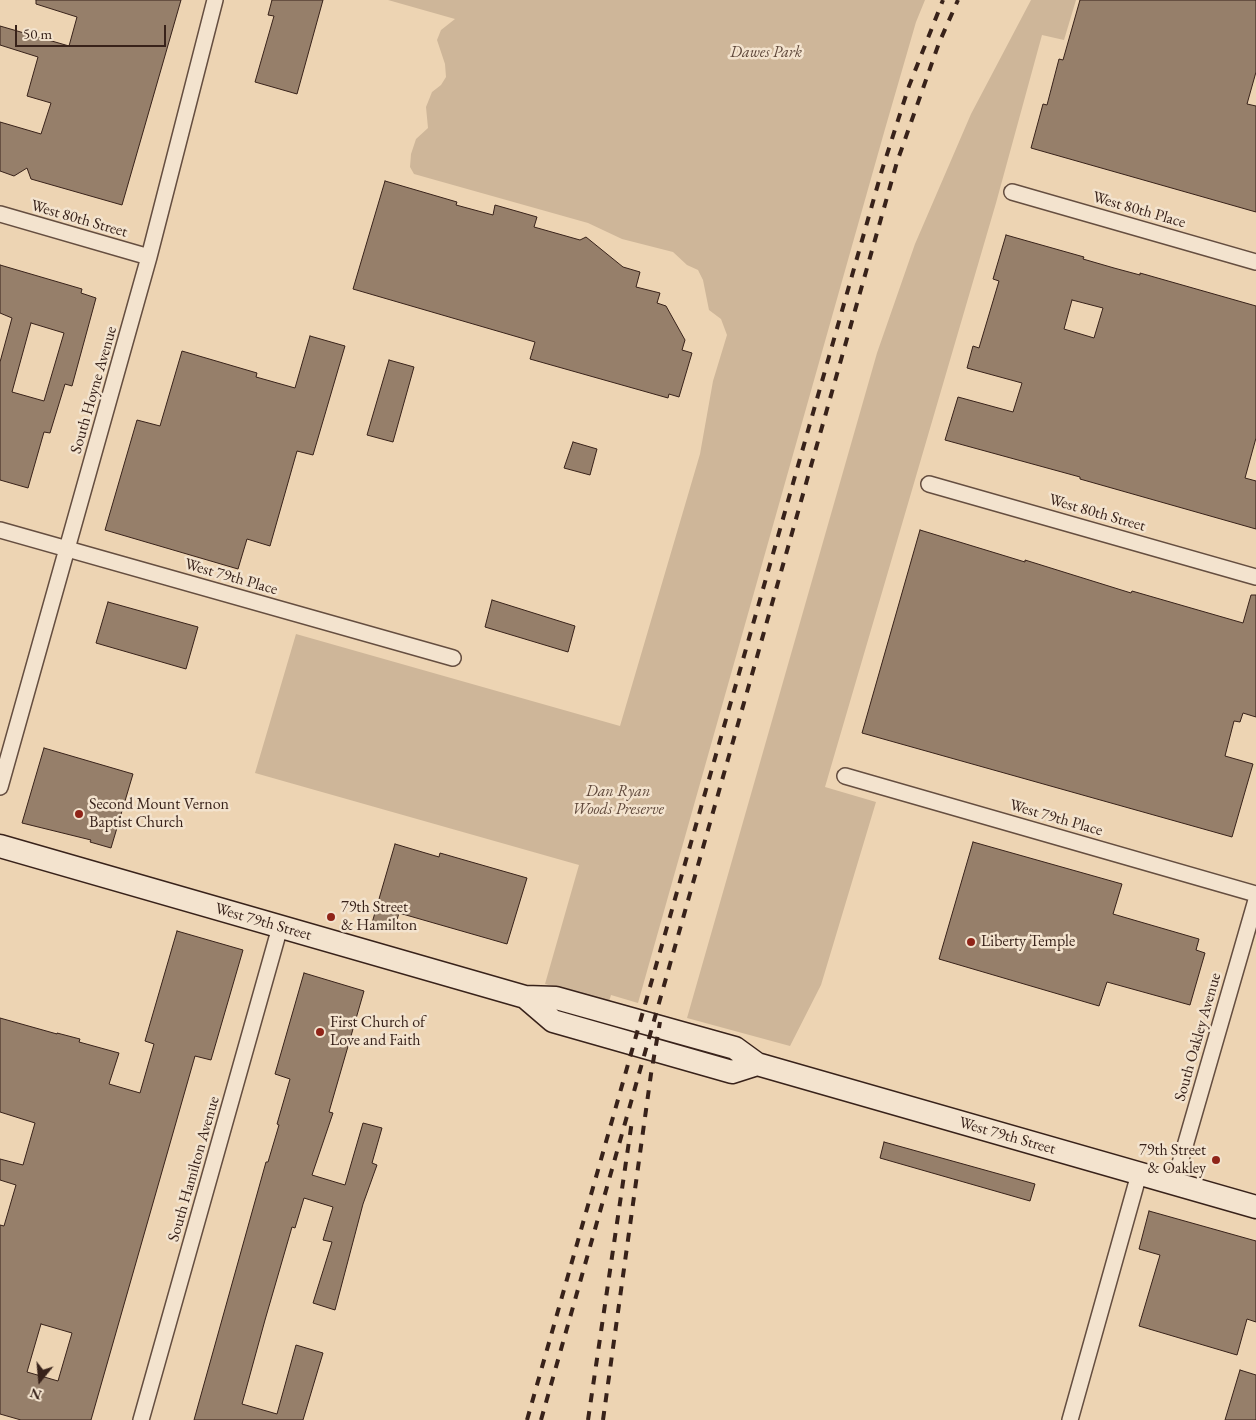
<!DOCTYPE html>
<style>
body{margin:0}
#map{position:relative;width:1256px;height:1420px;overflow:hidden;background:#edd4b3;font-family:"EB Garamond",serif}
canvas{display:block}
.north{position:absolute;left:15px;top:1355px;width:50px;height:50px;-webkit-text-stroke:4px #f3e3ce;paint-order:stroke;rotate:197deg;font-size:14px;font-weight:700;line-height:20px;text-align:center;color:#38221a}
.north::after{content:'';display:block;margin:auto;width:18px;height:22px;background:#38221a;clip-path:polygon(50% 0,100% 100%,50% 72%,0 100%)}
.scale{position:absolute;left:15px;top:25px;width:151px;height:22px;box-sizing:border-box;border:2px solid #38221a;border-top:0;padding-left:6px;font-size:15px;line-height:18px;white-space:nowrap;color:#38221a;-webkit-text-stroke:4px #f3e3ce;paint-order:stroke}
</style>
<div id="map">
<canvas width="1256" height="1420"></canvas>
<div class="north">N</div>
<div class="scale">50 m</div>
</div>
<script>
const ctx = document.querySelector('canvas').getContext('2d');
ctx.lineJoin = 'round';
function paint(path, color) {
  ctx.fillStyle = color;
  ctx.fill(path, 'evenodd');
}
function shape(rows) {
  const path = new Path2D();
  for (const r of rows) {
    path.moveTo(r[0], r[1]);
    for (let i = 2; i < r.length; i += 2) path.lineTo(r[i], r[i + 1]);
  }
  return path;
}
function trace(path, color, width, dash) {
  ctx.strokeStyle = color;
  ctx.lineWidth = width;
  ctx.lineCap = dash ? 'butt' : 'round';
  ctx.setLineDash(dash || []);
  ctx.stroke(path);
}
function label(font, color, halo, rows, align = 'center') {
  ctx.font = font + ' "EB Garamond",serif';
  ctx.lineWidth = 5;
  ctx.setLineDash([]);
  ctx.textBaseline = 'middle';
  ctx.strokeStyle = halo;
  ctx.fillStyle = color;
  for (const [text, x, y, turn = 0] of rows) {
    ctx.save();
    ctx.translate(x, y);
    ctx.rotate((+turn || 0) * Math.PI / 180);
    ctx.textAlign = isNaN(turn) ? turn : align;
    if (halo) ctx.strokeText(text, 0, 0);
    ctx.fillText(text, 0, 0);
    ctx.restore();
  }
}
const green = shape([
 [388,0,925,0,916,22,885,129,638,1003,611,995,609,1002,545,984,579,865,255,773,296,634,620,726,700,454,713,381,727,335,721,319,709,310,703,280,698,270,687,265,673,252,622,239,588,223,414,174,410,167,411,154,416,139,428,128,426,107,432,92,441,85,446,77,445,64,437,40,441,30,455,19],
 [1031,0,1076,0,1064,40,1042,35,996,203,825,787,876,802,821,985,790,1046,687,1018,877,353,915,244,971,114]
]);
const building = shape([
 [36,0,181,0,122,205,31,179,27,168,14,176,0,171,0,122,41,134,51,103,27,96,38,57,0,45,0,26,69,46,77,17,36,4,36,0],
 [272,0,323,0,297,94,255,82,274,16,268,15,272,0],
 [1080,0,1256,0,1256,72,1247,104,1256,106,1256,212,1031,148,1043,104,1047,105,1059,59,1063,60,1080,0],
 [385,181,457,202,456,205,493,215,495,205,537,217,534,227,580,240,586,237,623,267,640,272,636,287,660,293,657,303,666,306,685,340,682,350,692,353,679,397,669,394,668,398,530,359,535,342,353,289,385,181],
 [1006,235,1084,257,1083,259,1114,268,1140,275,1140,273,1256,306,1256,438,1245,478,1256,481,1256,529,1080,479,1080,477,945,440,958,397,1013,412,1022,383,967,368,973,346,979,348,999,281,993,279,1006,235],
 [1072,300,1103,308,1094,338,1064,329,1072,300],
 [0,265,82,289,81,293,96,298,72,386,65,384,50,433,44,432,28,488,0,480,0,362,12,318,0,313,0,265],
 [31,323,64,333,44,401,12,392,31,323],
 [310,336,345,346,313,455,297,451,270,546,247,539,238,569,105,530,137,420,160,426,182,351,257,373,256,377,295,388,310,336],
 [389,360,414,367,393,442,367,435,389,360],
 [573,442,597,449,590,475,564,468,573,442],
 [920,530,1025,562,1025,560,1131,593,1132,591,1243,623,1251,595,1256,595,1256,717,1243,713,1240,722,1234,721,1225,756,1253,764,1232,837,862,733,920,530],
 [492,600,575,626,568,652,485,627,492,600],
 [108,602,198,627,186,669,96,643,108,602],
 [44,748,133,774,111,848,90,842,91,840,22,823,44,748],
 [973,842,1122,884,1113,914,1199,939,1196,950,1205,953,1190,1005,1107,982,1099,1006,939,959,973,842],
 [395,844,439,857,440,853,527,878,507,944,399,913,394,930,372,923,395,844],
 [177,931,243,950,211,1060,195,1056,91,1420,21,1420,0,1414,0,1225,4,1226,16,1185,0,1180,0,1159,23,1165,35,1123,0,1112,0,1018,57,1034,57,1033,80,1039,79,1042,119,1053,109,1084,140,1093,154,1044,145,1041,177,931],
 [41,1324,72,1333,58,1381,27,1372,41,1324],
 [304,973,364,991,329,1112,333,1113,312,1175,345,1185,363,1123,382,1128,372,1163,377,1165,363,1204,335,1310,313,1303,332,1242,323,1240,333,1207,304,1198,295,1228,292,1227,265,1320,242,1404,277,1414,296,1345,323,1353,303,1420,194,1420,266,1162,268,1162,279,1125,277,1124,290,1079,275,1074,304,973],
 [884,1142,1035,1184,1030,1201,880,1158,884,1142],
 [1149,1211,1256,1241,1256,1322,1247,1319,1237,1355,1139,1326,1160,1255,1139,1249,1149,1211],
 [1240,1370,1256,1375,1256,1420,1225,1420,1240,1370]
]);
const minor = shape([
 [1012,192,1256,262],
 [0,214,149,257],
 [929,484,1256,577],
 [0,530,453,658],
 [845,776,1256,894],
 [0,787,149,257,215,0],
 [1174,1184,1256,900],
 [141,1420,280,927],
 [1070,1420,1139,1174]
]);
const secondary = shape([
 [0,846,525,997,556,998,735,1048,757,1064,1256,1207],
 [525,997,553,1021,732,1072,757,1064]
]);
const rail = shape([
 [527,1420,882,170,909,86,943,0],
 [541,1420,897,162,939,43,958,0],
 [588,1420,632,1121],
 [603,1420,651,1074,660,1022]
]);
const markers = [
 [79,814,5,"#8f2418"],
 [331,917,5,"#8f2418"],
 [971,942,5,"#8f2418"],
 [320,1032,5,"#8f2418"],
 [1216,1160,5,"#8f2418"]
];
const parkNames = [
 ["Dawes Park",766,53],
 ["Dan Ryan",618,792],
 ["Woods Preserve",618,810]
];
const streetNames = [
 ["West 80th Place",1139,210,16],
 ["West 80th Street",79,219,16],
 ["South Hoyne Avenue",94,390,-74],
 ["West 80th Street",1097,513,16],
 ["West 79th Place",231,577,16],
 ["West 79th Place",1056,818,16],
 ["West 79th Street",263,922,16],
 ["South Oakley Avenue",1198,1037,-74],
 ["West 79th Street",1007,1136,16],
 ["South Hamilton Avenue",194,1169,-74]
];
const poiNames = [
 ["Second Mount Vernon",89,805],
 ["Baptist Church",89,823],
 ["79th Street",341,908],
 ["& Hamilton",341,926],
 ["Liberty Temple",981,942],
 ["First Church of",330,1023],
 ["Love and Faith",330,1041],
 ["79th Street",1206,1151,"right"],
 ["& Oakley",1206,1169,"right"]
];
paint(green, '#ceb699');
paint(building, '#967f6a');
trace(building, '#38221a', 1);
trace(minor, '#654e40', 18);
trace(secondary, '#38221a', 25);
trace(minor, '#f3e3ce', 15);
trace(secondary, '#f3e3ce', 22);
trace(rail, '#38221a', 4, [9, 9]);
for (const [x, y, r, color] of markers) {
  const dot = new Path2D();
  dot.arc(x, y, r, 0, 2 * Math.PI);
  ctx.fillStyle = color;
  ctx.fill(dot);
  trace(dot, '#f3e3ce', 2);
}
label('italic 16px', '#5e473a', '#f3e3ce', parkNames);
label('16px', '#38221a', '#f3e3ce', streetNames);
label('16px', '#38221a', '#f3e3ce', poiNames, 'left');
</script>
